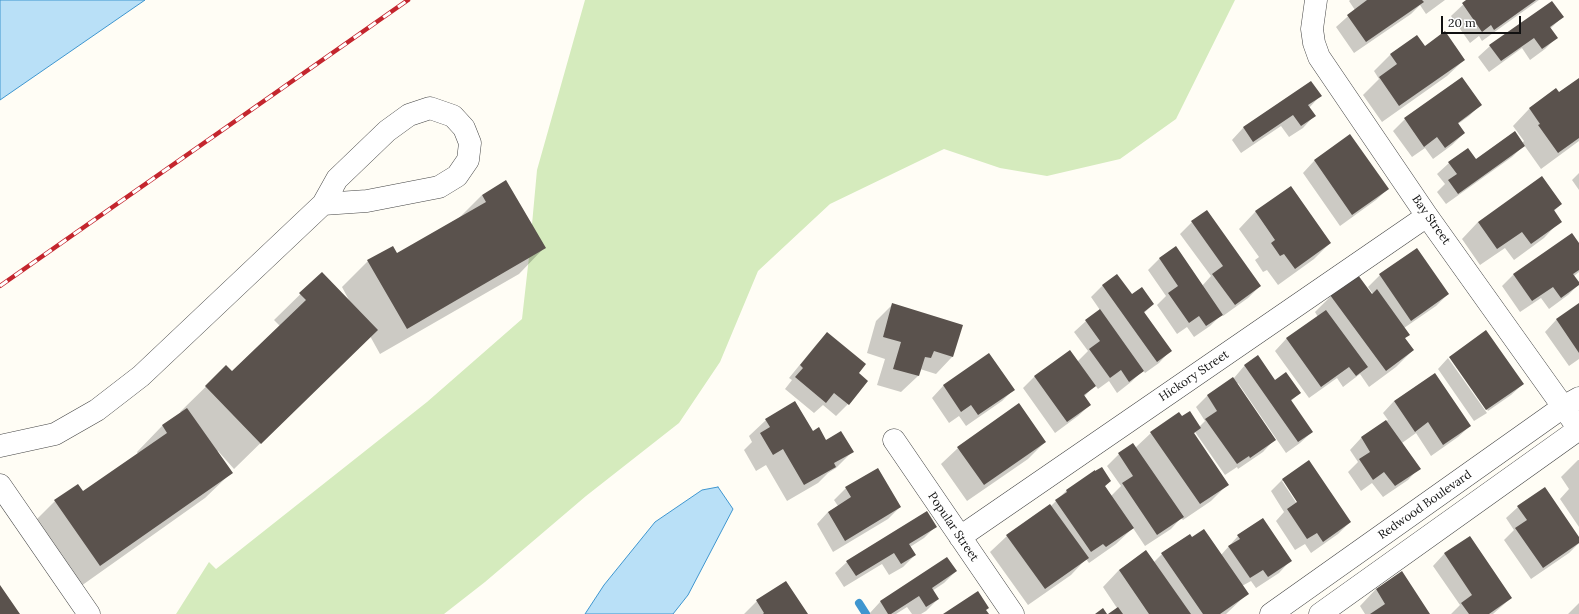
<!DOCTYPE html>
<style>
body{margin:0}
#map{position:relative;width:1579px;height:614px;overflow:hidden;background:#fffdf5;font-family:Lora,serif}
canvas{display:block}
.scale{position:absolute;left:1441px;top:16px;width:80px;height:18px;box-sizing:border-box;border:2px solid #111;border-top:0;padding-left:5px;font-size:12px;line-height:14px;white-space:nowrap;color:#111;-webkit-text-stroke:3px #fff;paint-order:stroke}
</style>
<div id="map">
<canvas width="1579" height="614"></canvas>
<div class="scale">20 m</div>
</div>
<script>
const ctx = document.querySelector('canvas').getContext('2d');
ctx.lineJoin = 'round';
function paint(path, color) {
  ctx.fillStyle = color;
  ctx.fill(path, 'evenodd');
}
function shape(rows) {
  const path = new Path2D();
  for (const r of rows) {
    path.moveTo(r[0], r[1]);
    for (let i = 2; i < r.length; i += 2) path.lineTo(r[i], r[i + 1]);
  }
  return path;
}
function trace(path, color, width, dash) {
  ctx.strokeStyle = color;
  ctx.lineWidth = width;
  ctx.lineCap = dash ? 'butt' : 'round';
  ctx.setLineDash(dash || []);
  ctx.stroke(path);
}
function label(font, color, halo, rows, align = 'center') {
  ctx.font = font + ' Lora,serif';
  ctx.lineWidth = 4;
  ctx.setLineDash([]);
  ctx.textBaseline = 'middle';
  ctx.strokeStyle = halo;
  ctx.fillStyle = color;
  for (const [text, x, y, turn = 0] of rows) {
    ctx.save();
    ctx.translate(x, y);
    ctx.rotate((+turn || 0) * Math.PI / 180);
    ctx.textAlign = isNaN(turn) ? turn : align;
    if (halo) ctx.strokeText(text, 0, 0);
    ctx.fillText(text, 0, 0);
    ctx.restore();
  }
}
const green = shape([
 [585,0,1235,0,1176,119,1120,159,1047,176,1000,168,944,149,830,204,758,271,720,362,679,423,586,496,485,582,444,614,176,614,209,562,216,569,427,402,522,319,529,257,537,170]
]);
const water = shape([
 [0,0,145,0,0,100,0,0],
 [718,487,733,509,688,595,673,614,585,614,604,585,655,522,702,490,718,487]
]);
const shadow = shape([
 [1350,0,1445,0,1426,14,1420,5,1411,14,1354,53,1336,27,1355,10,1349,1],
 [1468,0,1539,0,1482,41,1479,36,1470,43,1451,16],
 [1562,17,1550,29,1556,38,1545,49,1530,60,1522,48,1489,72,1478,57,1490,46],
 [1424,47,1464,60,1447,76,1382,122,1363,95,1379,79,1374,71,1390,55],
 [1579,79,1579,141,1541,169,1524,145,1512,157,1446,204,1437,192,1445,184,1437,174,1449,163,1476,161,1522,143,1524,141,1513,126,1529,109,1556,90,1559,94],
 [1311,82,1320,96,1309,108,1314,116,1303,128,1289,137,1281,126,1241,153,1232,140,1243,128],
 [1481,104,1469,116,1458,124,1464,133,1452,145,1433,159,1425,148,1412,157,1393,131,1405,119],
 [1350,136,1388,189,1376,200,1340,226,1303,173,1314,161],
 [1579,173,1579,190,1572,180],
 [1291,187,1330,243,1314,259,1278,285,1267,270,1263,272,1255,260,1259,257,1239,229,1255,212],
 [482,195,544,248,519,274,380,354,370,336,234,469,218,451,217,452,231,473,205,498,74,591,29,527,55,501,78,485,83,492,138,454,137,452,162,426,181,413,180,412,226,367,232,372,280,326,274,320,322,273,350,302,342,287,368,261,397,254,459,218],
 [1561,204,1553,212,1560,221,1544,238,1514,260,1505,248,1480,265,1462,239,1478,222],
 [1192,222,1260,286,1248,298,1223,316,1222,314,1210,326,1194,337,1187,327,1177,334,1157,305,1166,296,1148,270,1159,259,1176,248,1202,286,1211,276,1180,234],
 [1572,234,1579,245,1579,272,1574,276,1579,284,1568,295,1549,309,1541,298,1520,312,1502,286,1513,275],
 [1380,275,1448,294,1436,306,1404,328,1409,335,1404,339,1413,350,1396,367,1369,387,1360,374,1343,387,1337,378,1309,398,1275,351,1286,339,1318,317,1315,312,1331,296,1371,295,1373,294,1368,287],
 [1103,285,1153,304,1144,313,1170,351,1159,363,1145,373,1143,370,1131,382,1117,393,1109,381,1098,389,1095,385,1084,397,1090,405,1078,416,1055,433,1023,388,1034,377,1077,362,1088,351,1074,332,1086,321,1100,310,1091,297],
 [893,304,962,326,952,357,936,374,920,369,918,376,901,392,877,385,885,359,867,353,876,321],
 [1579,304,1579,359,1569,366,1545,332,1556,320],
 [1486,332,1523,384,1511,395,1488,411,1451,358,1449,358],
 [827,333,857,373,867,381,848,404,836,416,823,405,814,413,785,389,792,380,789,378,816,345],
 [989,354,1013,390,1002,401,966,426,959,416,949,423,932,398,943,386],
 [1448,358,1487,413,1474,421,1438,369],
 [1245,365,1300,393,1291,401,1312,432,1300,443,1286,453,1238,383,1236,385,1274,440,1263,452,1238,469,1237,467,1225,475,1195,432,1193,434,1228,484,1211,501,1183,520,1181,518,1171,529,1145,546,1133,528,1116,544,1089,563,1086,559,1071,575,1028,605,990,552,1007,536,1050,507,1066,491,1110,481,1104,487,1111,496,1121,486,1107,466,1119,454,1135,448,1151,433,1182,417,1199,427,1205,421,1196,407,1207,396,1234,378],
 [1394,401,1470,426,1458,437,1431,456,1416,433,1402,443,1419,468,1408,480,1383,497,1372,483,1361,491,1348,472,1358,462,1350,450,1361,438,1388,420,1383,413],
 [766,420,826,441,852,452,836,468,828,473,818,483,787,501,766,465,756,471,744,450,752,442,749,436],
 [1045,442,1028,459,967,501,941,464,958,448],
 [1578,460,1579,460,1579,527,1560,499,1569,489,1561,477],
 [1309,462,1350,522,1338,534,1311,553,1305,544,1295,550,1276,521,1284,512,1271,491,1282,480],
 [1282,481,1284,481,1300,506,1299,507],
 [846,488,900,507,888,519,833,552,817,524,828,512,838,506,834,500],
 [1518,507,1579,539,1579,543,1569,553,1531,579,1504,540,1514,530,1506,518],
 [935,527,924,538,910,547,915,555,903,567,889,575,882,564,844,587,835,573,847,562],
 [1238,536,1290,561,1279,573,1256,588,1251,581,1242,586,1247,594,1226,614,1110,614,1117,608,1103,587,1119,570,1146,552,1154,562,1162,554,1192,539,1221,555],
 [1470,537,1511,598,1493,614,1451,614,1460,605,1433,566,1444,554],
 [947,558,956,571,944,583,932,591,938,599,926,611,921,614,912,614,907,607,896,614,869,614,880,602],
 [1402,573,1429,614,1365,614,1360,606,1376,589],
 [757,601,807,614,744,614],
 [1579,603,1579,614,1568,614]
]);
const stream = shape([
 [859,603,866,614]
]);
const building = shape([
 [1367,0,1422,0,1424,2,1366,42,1347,15],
 [1466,0,1536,0,1494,30,1491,25,1482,32,1462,3],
 [1552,1,1564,17,1550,27,1558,38,1542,49,1534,38,1501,61,1489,45],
 [1445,31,1465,60,1399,106,1379,77,1397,64,1390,54,1417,35,1425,46],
 [1462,77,1482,105,1458,123,1465,133,1445,148,1437,137,1424,147,1404,118],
 [1579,78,1579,138,1558,153,1538,125,1540,124,1529,108,1556,88,1559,92],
 [1311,81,1322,96,1308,105,1316,116,1301,126,1293,115,1253,142,1243,127],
 [1515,131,1525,146,1458,194,1448,180,1457,174,1448,162,1468,148,1476,159],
 [1350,134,1389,189,1352,215,1314,160],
 [1542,176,1562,204,1554,210,1562,222,1531,244,1522,232,1497,249,1478,222],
 [506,180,546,248,407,329,367,260,393,246,397,253,486,202,482,195],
 [1291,186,1331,243,1295,269,1284,254,1280,256,1271,243,1275,240,1255,211],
 [1207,210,1261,286,1235,305,1212,274,1223,266,1191,221],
 [1572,233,1579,243,1579,270,1573,274,1579,282,1579,285,1561,298,1553,287,1532,301,1513,274],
 [1176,246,1223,315,1206,326,1199,316,1189,323,1168,293,1178,286,1159,258],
 [1417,248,1449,294,1411,321,1379,274],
 [322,272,378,330,261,444,205,386,226,365,232,371,306,300,299,293],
 [1117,274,1132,294,1142,287,1154,304,1144,312,1172,351,1157,362,1102,285],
 [1358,275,1372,294,1377,289,1410,335,1405,338,1414,350,1386,371,1330,295],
 [892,303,963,325,953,357,934,351,931,358,925,357,919,376,893,369,901,342,883,337],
 [1579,303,1579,353,1556,319],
 [1100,309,1144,371,1129,382,1121,370,1110,378,1089,349,1100,341,1085,320],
 [1326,310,1368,367,1356,376,1349,367,1321,387,1286,338],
 [1486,330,1524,384,1486,410,1449,357],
 [827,332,866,364,859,373,868,381,849,405,834,393,826,403,795,377,803,368,800,365],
 [1070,350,1096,386,1084,395,1091,405,1067,422,1034,376],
 [989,353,1015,390,978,415,971,405,961,412,943,385],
 [1258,355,1275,380,1286,372,1301,393,1291,400,1313,432,1298,442,1244,365],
 [1435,373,1471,426,1443,445,1428,422,1415,432,1394,401],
 [1233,377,1276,440,1250,458,1249,456,1237,464,1205,419,1217,411,1207,395],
 [795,401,813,431,819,427,826,440,841,431,854,452,834,463,836,467,804,485,783,449,773,455,760,433,770,427,765,419],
 [1019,403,1046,442,984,485,957,447],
 [187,408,233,473,100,566,54,500,78,484,83,491,167,433,162,425],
 [1190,411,1201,428,1194,433,1229,485,1200,504,1150,432,1179,412,1182,416],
 [1386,420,1421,469,1395,486,1384,472,1373,480,1359,459,1370,452,1361,437],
 [1133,443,1184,517,1157,535,1122,483,1133,476,1118,453],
 [1309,460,1351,522,1323,542,1317,533,1307,539,1287,509,1297,502,1282,479],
 [1102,467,1111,481,1105,486,1134,528,1106,547,1103,544,1091,552,1055,500,1067,492,1066,490,1095,470,1095,471],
 [878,468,901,507,845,541,828,512,851,497,845,487],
 [1545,487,1579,537,1579,543,1543,568,1515,528,1527,520,1517,506],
 [1050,504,1089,558,1045,589,1006,535],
 [927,511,937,527,909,544,916,555,901,564,894,553,856,576,846,561],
 [1263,518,1292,561,1268,577,1263,570,1250,578,1228,546,1240,539,1237,535],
 [1204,529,1249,594,1220,614,1203,614,1161,553,1190,534,1192,537],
 [1470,536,1512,598,1489,614,1469,614,1461,603,1472,595,1444,553],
 [1146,550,1191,614,1149,614,1119,570],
 [947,557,957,571,932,588,939,599,926,607,919,596,891,614,888,614,880,601],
 [1402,571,1430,614,1370,614,1385,604,1376,589],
 [786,581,808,614,763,614,764,613,756,600],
 [0,585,20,614,0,614],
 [978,591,989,608,986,610,989,614,943,614],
 [1118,607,1123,614,1108,614],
 [1103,608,1107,614,1095,614]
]);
const minor = shape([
 [1316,0,1312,29,1314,43,1319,57,1427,216,1579,429],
 [894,440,1013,614],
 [0,446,55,434,97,410,141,376,323,204,337,179,387,131,409,115,430,108,453,116,464,128,470,143,468,160,457,176,439,187,367,201,323,204],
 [0,485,89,614],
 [960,537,1427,216],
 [1271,614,1563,407,1579,398],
 [1320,614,1579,429]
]);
const rail = shape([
 [0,286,408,0]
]);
const streetNames = [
 ["Bay Street",1431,220,55],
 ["Hickory Street",1194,376,-34],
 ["Redwood Boulevard",1425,505,-35],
 ["Popular Street",953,527,56]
];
paint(green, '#d5ebbd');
paint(water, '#b9e0f7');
trace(water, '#3f96cf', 1);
paint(shadow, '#0003');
trace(stream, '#3f96cf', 8);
paint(building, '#5a524d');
trace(minor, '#444', 23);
trace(minor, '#fff', 22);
trace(rail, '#c4262e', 4.5);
trace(rail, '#fff', 3, [9]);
label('12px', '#111', '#fff', streetNames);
</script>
